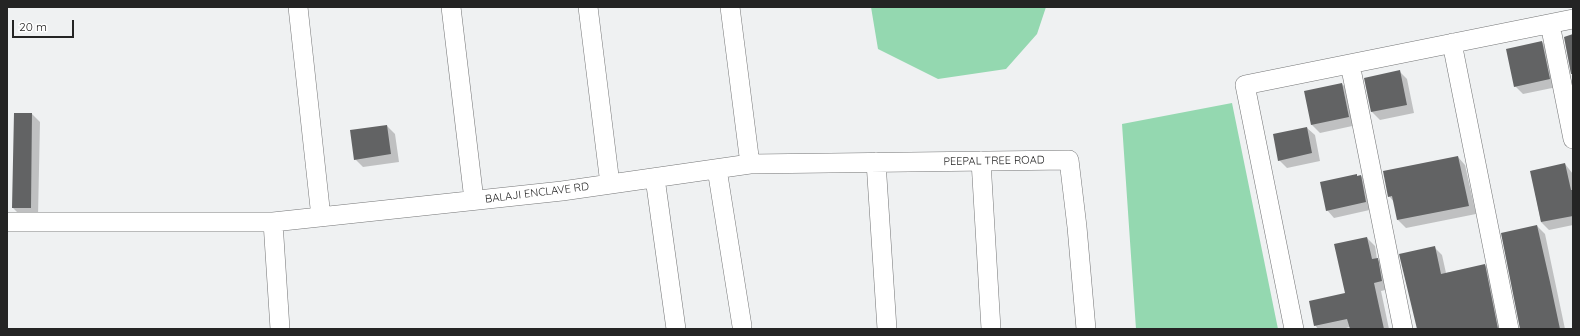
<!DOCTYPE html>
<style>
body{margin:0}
#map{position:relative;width:1580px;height:336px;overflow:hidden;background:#eff1f2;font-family:Quicksand,sans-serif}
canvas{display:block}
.frame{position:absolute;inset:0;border:8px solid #242424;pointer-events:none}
.scale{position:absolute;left:12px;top:20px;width:62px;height:18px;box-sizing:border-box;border:2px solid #242424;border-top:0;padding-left:5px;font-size:12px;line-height:14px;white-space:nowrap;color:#242424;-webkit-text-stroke:3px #fff;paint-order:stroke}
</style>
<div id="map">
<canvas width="1580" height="336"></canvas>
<div class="frame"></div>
<div class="scale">20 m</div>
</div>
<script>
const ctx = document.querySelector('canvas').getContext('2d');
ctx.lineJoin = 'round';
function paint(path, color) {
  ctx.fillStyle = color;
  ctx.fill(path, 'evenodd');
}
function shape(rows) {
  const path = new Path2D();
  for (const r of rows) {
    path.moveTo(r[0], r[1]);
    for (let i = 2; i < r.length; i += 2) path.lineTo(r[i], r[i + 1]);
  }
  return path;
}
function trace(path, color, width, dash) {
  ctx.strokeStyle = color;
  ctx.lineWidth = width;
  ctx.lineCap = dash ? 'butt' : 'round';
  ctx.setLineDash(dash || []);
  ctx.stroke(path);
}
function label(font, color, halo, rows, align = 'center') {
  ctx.font = font + ' Quicksand,sans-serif';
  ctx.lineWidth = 4;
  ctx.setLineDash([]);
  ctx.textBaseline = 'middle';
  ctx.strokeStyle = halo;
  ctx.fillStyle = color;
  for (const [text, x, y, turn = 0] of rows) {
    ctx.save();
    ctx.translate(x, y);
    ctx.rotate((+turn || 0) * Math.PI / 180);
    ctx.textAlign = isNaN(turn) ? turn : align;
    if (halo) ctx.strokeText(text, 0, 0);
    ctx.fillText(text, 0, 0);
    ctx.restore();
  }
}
const green = shape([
 [871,7,1046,7,1037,34,1006,69,938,79,878,49],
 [1232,103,1278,329,1136,329,1122,124]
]);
const shadow = shape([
 [1542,42,1550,50,1557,87,1523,94,1515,86],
 [1399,71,1407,79,1414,113,1380,120,1372,112,1365,79],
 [1342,84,1350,91,1357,125,1320,133,1312,125,1305,92],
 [32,114,40,122,38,216,21,216,13,208],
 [387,126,395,134,399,162,363,167,355,159],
 [1307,128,1315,135,1320,161,1287,168,1279,160],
 [1458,157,1465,165,1476,214,1406,228,1398,220,1394,202,1389,196],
 [1565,164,1573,174,1573,225,1549,230,1541,222,1531,171],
 [1356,175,1358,177,1361,176,1369,184,1374,209,1334,218,1327,210],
 [1537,226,1545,234,1565,329,1521,329],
 [1367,238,1375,246,1377,259,1385,267,1390,289,1381,291,1389,329,1351,329,1350,327,1342,329,1318,329,1315,325,1346,294],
 [1434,247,1442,255,1446,273,1485,265,1492,273,1504,329,1418,329]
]);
const building = shape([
 [1573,34,1573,74,1571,74,1564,37],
 [1542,41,1550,79,1514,87,1506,49],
 [1400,70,1407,105,1371,112,1364,78],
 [1342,83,1349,117,1311,125,1304,91],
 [14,113,32,113,31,208,12,208],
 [387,125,391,154,354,160,350,130],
 [1307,127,1312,153,1278,161,1273,134],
 [1458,156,1469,206,1397,220,1392,196,1388,197,1383,171],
 [1565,163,1571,190,1573,190,1573,216,1541,222,1530,171],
 [1357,174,1357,176,1361,175,1366,202,1326,211,1320,182],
 [1537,225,1550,282,1560,329,1520,329,1501,233],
 [1367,237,1372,259,1378,258,1382,281,1374,283,1384,329,1350,329,1347,319,1314,326,1309,301,1345,293,1334,244],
 [1435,246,1441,274,1485,264,1498,329,1417,329,1399,254]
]);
const minor = shape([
 [298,7,321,217],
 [451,7,474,200],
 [588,7,610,184],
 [1550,24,1573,139],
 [1452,43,1509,329],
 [1350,64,1403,329],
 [981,161,991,329],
 [876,162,887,329],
 [750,164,1069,160,1077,227,1086,329],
 [717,169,742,326],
 [655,178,676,329],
 [7,222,273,222],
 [280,329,273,222,562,191,750,164,730,7],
 [1294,329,1245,85,1573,19]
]);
const streetNames = [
 ["PEEPAL TREE ROAD",994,161,-1],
 ["BALAJI ENCLAVE RD",537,193,-7]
];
paint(green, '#94d8b0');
paint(shadow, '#0003');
paint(building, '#626364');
trace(minor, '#757677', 20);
trace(minor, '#fff', 19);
label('11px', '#242424', '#fff', streetNames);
</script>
